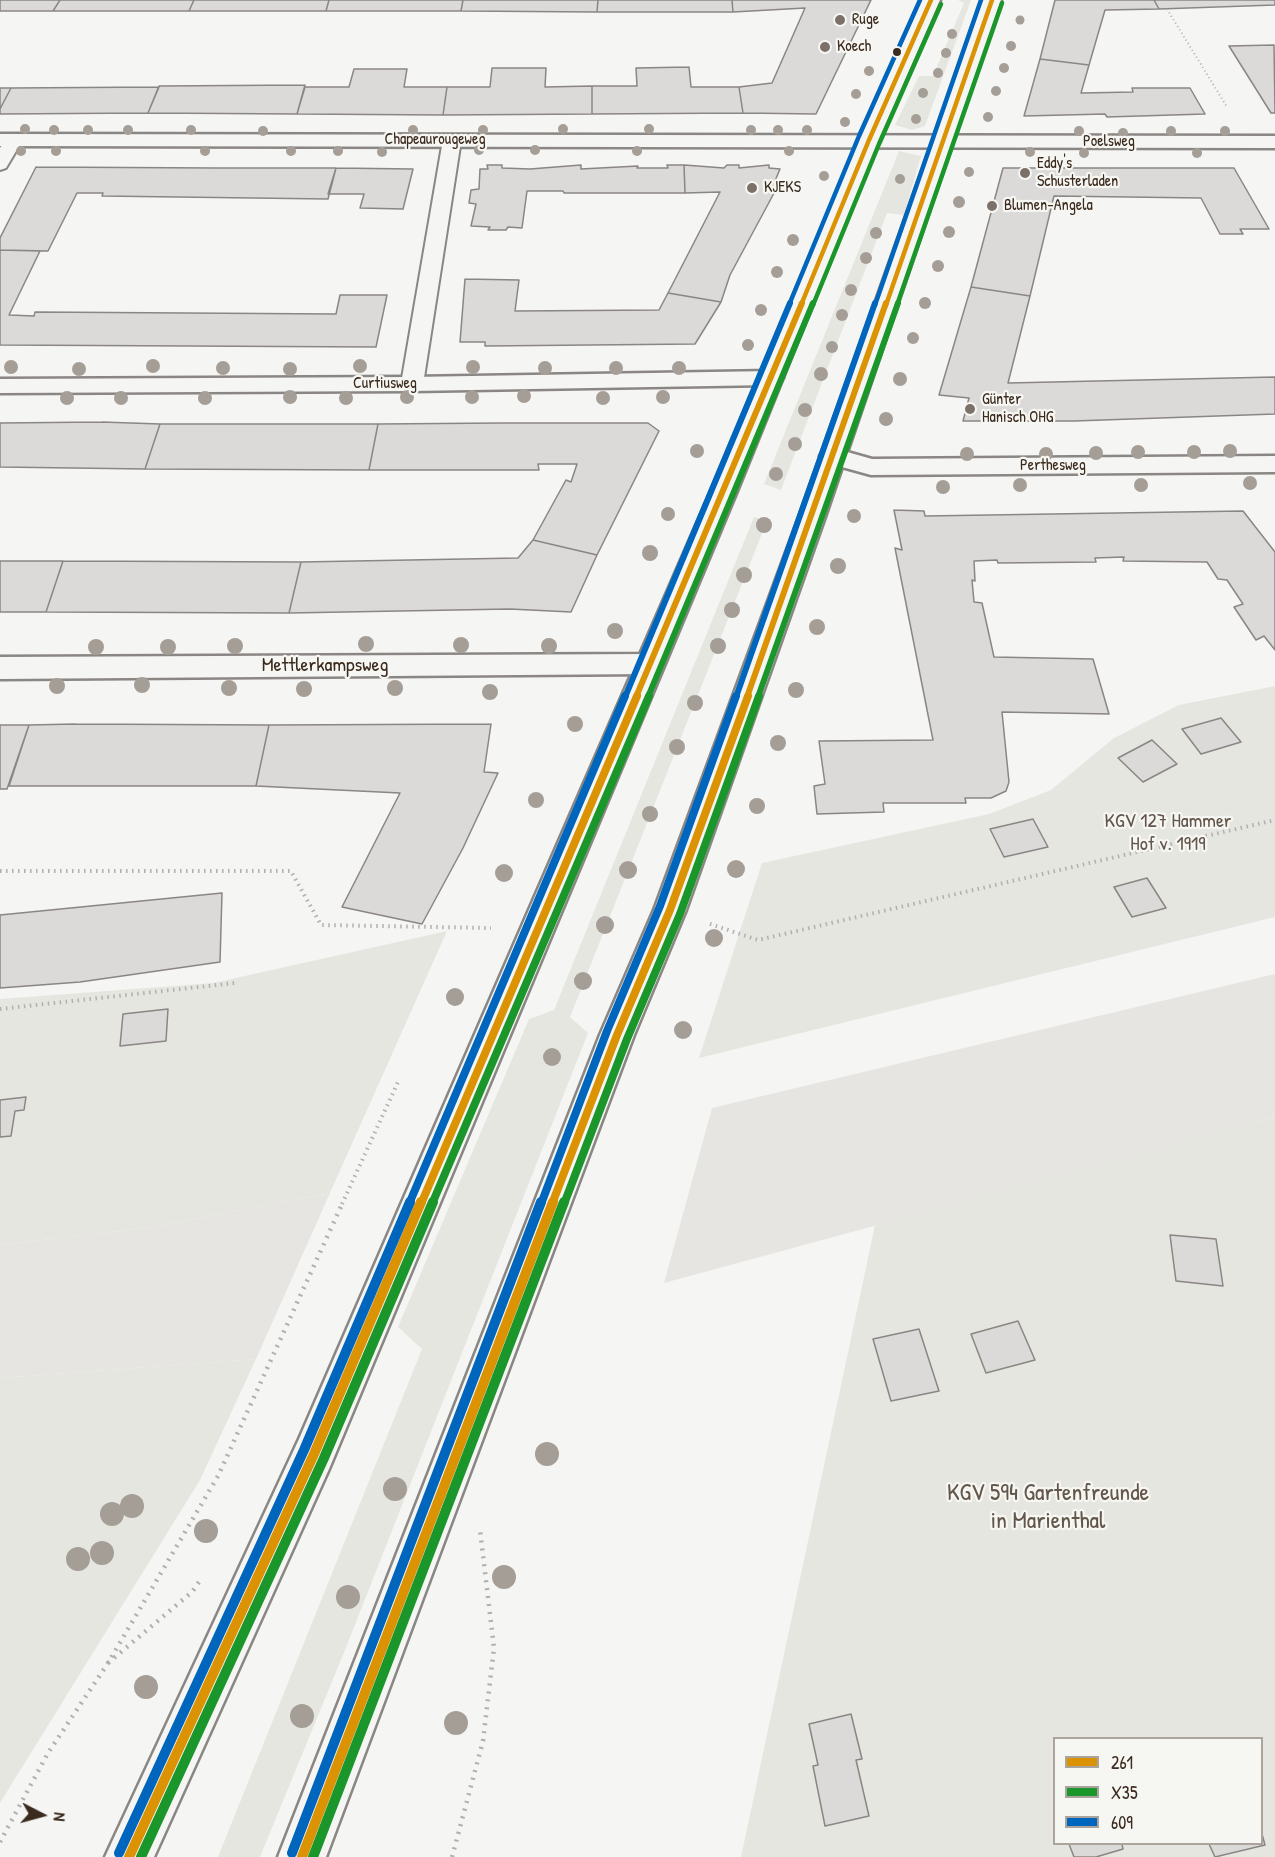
<!DOCTYPE html>
<meta charset="utf-8">
<style>
body{margin:0}
#map{position:relative;width:1275px;height:1857px;overflow:hidden;background:#f5f5f3;font-family:"Patrick Hand",sans-serif}
canvas{display:block}
.legend{position:absolute;left:1053px;top:1737px;width:210px;height:108px;box-sizing:border-box;background:#f6f6f2;border:2px solid #aba49d;margin:0;padding:8px 10px;list-style:none;font-size:18px;color:#3b2a1e}
.legend li{display:flex;align-items:center;gap:12px;height:30px}
.legend b{width:30px;border:2px solid #aba49d}
.north{position:absolute;left:12px;top:1785px;width:60px;height:60px;-webkit-text-stroke:4px #f6f6f2;paint-order:stroke;rotate:96deg;font-size:16px;font-weight:700;line-height:24px;text-align:center;color:#3b2a1e}
.north::after{content:'';display:block;margin:auto;width:21px;height:27px;background:#3b2a1e;clip-path:polygon(50% 0,100% 100%,50% 72%,0 100%)}
</style>
<div id="map">
<canvas width="1275" height="1857"></canvas>
<ul class="legend">
<li><b style="height:8px;background:#db9304"></b>261</li>
<li><b style="height:8px;background:#1a962b"></b>X35</li>
<li><b style="height:8px;background:#0065bd"></b>609</li>
</ul>
<div class="north">N</div>
</div>
<script>
const ctx = document.querySelector('canvas').getContext('2d');
ctx.lineJoin = 'round';
function paint(path, color) {
  ctx.fillStyle = color;
  ctx.fill(path, 'evenodd');
}
function shape(rows) {
  const path = new Path2D();
  for (const r of rows) {
    path.moveTo(r[0], r[1]);
    for (let i = 2; i < r.length; i += 2) path.lineTo(r[i], r[i + 1]);
  }
  return path;
}
function trace(path, color, width, dash) {
  ctx.strokeStyle = color;
  ctx.lineWidth = width;
  ctx.lineCap = dash ? 'butt' : 'round';
  ctx.setLineDash(dash || []);
  ctx.stroke(path);
}
function label(font, color, halo, rows, align = 'center') {
  ctx.font = font + ' "Patrick Hand",sans-serif';
  ctx.lineWidth = 4.5;
  ctx.setLineDash([]);
  ctx.textBaseline = 'middle';
  ctx.strokeStyle = halo;
  ctx.fillStyle = color;
  for (const [text, x, y, turn = 0] of rows) {
    ctx.save();
    ctx.translate(x, y);
    ctx.rotate((+turn || 0) * Math.PI / 180);
    ctx.textAlign = isNaN(turn) ? turn : align;
    if (halo) ctx.strokeText(text, 0, 0);
    ctx.fillText(text, 0, 0);
    ctx.restore();
  }
}
const built = shape([
 [1275,974,1275,1117,664,1283,712,1108],
 [330,1193,256,1359,0,1378,0,1245,153,1227]
]);
const green = shape([
 [958,0,971,0,925,126,912,130,895,125,919,76,933,76,964,3],
 [899,151,921,156,904,215,887,213,781,490,764,484],
 [754,517,767,521,570,1017,588,1033,345,1650,260,1857,218,1857,422,1349,398,1327,529,1019,554,1010],
 [1275,686,1275,917,699,1058,762,863,989,814,1051,790,1114,738,1179,705],
 [447,931,330,1193,153,1227,0,1245,0,999,213,983],
 [1275,1117,1275,1857,741,1857,875,1225],
 [1054,1738,1262,1738,1262,1844,1054,1844],
 [256,1359,200,1480,0,1803,0,1378]
]);
const building = shape([
 [0,0,60,0,53,11,0,11,0,0],
 [60,0,194,0,189,11,53,11,60,0],
 [194,0,329,0,326,11,189,11,194,0],
 [329,0,463,0,461,11,326,11,329,0],
 [463,0,598,0,597,12,461,11,463,0],
 [598,0,732,0,733,12,597,12,598,0],
 [732,0,871,0,816,114,743,113,739,87,772,83,805,8,733,12,732,0],
 [1055,0,1154,0,1159,9,1105,10,1089,65,1040,59,1055,0],
 [1154,0,1275,0,1275,5,1159,9,1154,0],
 [1274,45,1275,113,1271,113,1229,46,1274,45],
 [1040,59,1089,65,1081,93,1133,92,1132,88,1190,88,1205,114,1107,117,1105,114,1024,116,1040,59],
 [689,67,691,87,739,87,743,113,592,114,592,86,637,86,636,68,689,67],
 [492,68,546,68,545,87,592,86,592,114,443,115,447,87,490,87,492,68],
 [354,69,407,69,404,87,447,87,443,115,297,114,305,87,349,87,354,69],
 [305,85,297,114,148,113,159,86,305,85],
 [159,87,148,113,0,114,0,109,11,88,159,87],
 [0,88,11,88,0,109,0,88],
 [487,165,502,165,502,168,530,169,581,165,581,169,638,166,637,168,668,168,667,165,684,165,685,193,564,193,563,191,527,191,522,228,508,227,506,230,488,230,490,227,471,226,476,204,469,203,471,190,479,189,480,169,488,169,487,165],
 [684,165,724,168,727,165,739,165,739,168,769,165,769,168,780,169,775,181,780,182,730,275,721,302,668,293,720,192,685,193,684,165],
 [36,167,215,168,336,168,328,199,102,196,103,193,77,193,48,251,0,250,0,238,36,167],
 [336,168,413,169,403,209,360,208,364,194,328,194,336,168],
 [1003,168,1234,168,1269,229,1240,229,1243,234,1220,234,1201,198,1054,196,1030,296,971,287,1003,168],
 [0,250,40,251,9,315,34,316,35,312,336,314,340,295,387,295,376,347,0,345,0,250],
 [465,279,519,280,515,311,659,310,668,293,721,302,695,344,485,346,485,342,460,342,465,279],
 [971,287,1030,296,1008,383,1275,377,1275,414,1074,421,963,421,969,398,939,395,971,287],
 [102,422,160,424,145,469,0,467,0,423,102,422],
 [502,423,648,423,659,431,597,555,533,540,566,480,571,482,577,464,538,464,539,470,369,470,378,424,502,423],
 [160,424,378,424,369,470,145,469,160,424],
 [894,510,924,511,925,516,1243,511,1275,552,1275,650,1264,636,1256,640,1234,607,1243,604,1227,580,1218,579,1207,562,1123,561,1124,557,1095,558,1096,562,998,563,997,560,974,561,975,581,972,580,974,602,982,603,994,657,1093,659,1109,714,1002,712,1009,782,1006,791,991,798,965,798,966,803,883,803,884,812,817,814,814,786,825,784,819,741,933,740,895,548,902,550,894,510],
 [533,540,597,555,571,612,510,609,289,613,301,562,518,558,533,540],
 [0,561,63,561,46,612,0,612,0,561],
 [63,561,301,562,289,613,46,612,63,561],
 [1221,718,1241,742,1201,754,1182,729,1221,718],
 [75,724,269,725,256,786,9,786,29,725,75,724],
 [491,724,484,772,498,773,463,848,422,924,342,907,400,793,256,786,269,725,491,724],
 [0,725,29,725,7,789,0,789,0,725],
 [1152,740,1177,764,1143,782,1118,758,1152,740],
 [1033,819,1048,847,1004,857,990,829,1033,819],
 [1147,878,1166,908,1132,917,1114,887,1147,878],
 [222,893,220,962,80,982,0,988,0,915,222,893],
 [168,1009,166,1041,120,1046,123,1014,168,1009],
 [26,1097,24,1110,15,1111,11,1136,0,1137,0,1100,26,1097],
 [1170,1235,1216,1239,1223,1286,1176,1281,1170,1235],
 [1018,1321,1035,1360,986,1373,971,1334,1018,1321],
 [919,1329,939,1391,891,1401,873,1339,919,1329],
 [851,1714,862,1759,856,1760,869,1816,825,1826,813,1766,818,1765,809,1724,851,1714],
 [1262,1834,1265,1845,1215,1857,1209,1844,1262,1844,1262,1834],
 [1069,1844,1122,1844,1123,1849,1096,1857,1074,1857,1069,1844]
]);
const pathFar2 = shape([
 [1167,9,1227,107]
]);
const pathFar1 = shape([
 [0,871,291,871,321,925,491,928],
 [710,924,758,940,1275,820],
 [0,1009,235,983],
 [342,1204,398,1082]
]);
const path = shape([
 [108,1663,192,1592,199,1582],
 [0,1842,48,1753,108,1663,218,1476,343,1202],
 [452,1857,483,1741,494,1648,480,1530]
]);
const service = shape([
 [452,135,458,136,461,140,423,384,420,389,412,391,404,389,401,384,443,140,446,136,452,135],
 [13,136,19,137,22,141,6,168,0,170,0,148,7,137,13,136]
]);
const minor = shape([
 [0,134,1275,136,1275,148,0,146,0,134],
 [771,371,779,373,783,378,779,383,771,385,412,391,0,393,0,379,412,377,771,371],
 [833,448,872,459,1275,456,1275,472,871,475,824,462,820,456,824,450,833,448],
 [650,654,660,657,664,664,660,671,650,674,0,679,0,657,650,654]
]);
const primary = shape([
 [922,0,940,0,879,140,737,491,329,1469,154,1857,105,1857,299,1439,711,491,859,140,922,0],
 [983,0,1001,0,825,517,686,910,634,1035,326,1857,278,1857,600,1035,654,910,799,517,983,0]
]);
const bus1Far3 = shape([
 [801,305,869,140,931,0],
 [886,305,992,0]
]);
const bus1Far2 = shape([
 [636,697,802,303],
 [747,697,886,303]
]);
const bus1Far1 = shape([
 [421,1204,637,696],
 [552,1204,617,1035,670,910,748,696]
]);
const bus1 = shape([
 [129,1857,314,1454,421,1202],
 [302,1857,553,1202]
]);
const bus2Far3 = shape([
 [813,305,879,144,941,4],
 [897,305,1002,3]
]);
const bus2Far2 = shape([
 [648,697,813,303],
 [758,697,898,303]
]);
const bus2Far1 = shape([
 [432,1204,649,696],
 [564,1204,627,1039,680,914,759,696]
]);
const bus2 = shape([
 [141,1857,324,1458,433,1202],
 [313,1857,564,1202]
]);
const bus3Far3 = shape([
 [789,305,859,136,920,0],
 [875,305,981,0]
]);
const bus3Far2 = shape([
 [625,697,790,303],
 [736,697,875,303]
]);
const bus3Far1 = shape([
 [409,1204,625,696],
 [541,1204,607,1031,660,906,736,696]
]);
const bus3 = shape([
 [119,1853,304,1450,410,1202],
 [292,1853,541,1202]
]);
const trees = [
 [1020,20,4.5],
 [952,34,5],
 [1011,46,5],
 [946,53,5],
 [1004,68,5],
 [869,71,5],
 [938,73,5],
 [996,91,5],
 [923,93,5],
 [856,94,5],
 [988,117,5],
 [916,119,5],
 [845,122,5],
 [25,129,5],
 [563,129,5],
 [649,129,5],
 [54,130,5],
 [88,130,5],
 [128,130,5],
 [191,130,5],
 [413,130,5],
 [483,130,5],
 [751,130,5],
 [778,130,5],
 [807,130,5],
 [263,131,5],
 [1079,131,5],
 [1171,131,5],
 [1225,131,5],
 [1123,133,5],
 [479,150,5],
 [535,150,5],
 [21,151,5],
 [56,151,5],
 [205,151,5],
 [291,151,5],
 [338,151,5],
 [637,151,5],
 [789,151,5],
 [382,152,5],
 [1030,152,5],
 [1084,153,5],
 [1197,153,5],
 [969,172,5],
 [824,176,5],
 [900,179,5],
 [959,202,6],
 [949,232,6],
 [876,233,6],
 [793,240,6],
 [866,258,6],
 [938,266,6],
 [777,272,6],
 [851,290,6],
 [925,303,6],
 [761,310,6],
 [842,315,6],
 [913,338,6],
 [748,345,6],
 [832,347,6],
 [153,366,7],
 [360,366,7],
 [11,367,7],
 [473,367,7],
 [223,368,7],
 [545,368,7],
 [616,368,7],
 [679,368,7],
 [79,369,7],
 [290,369,7],
 [821,374,7],
 [900,379,7],
 [524,396,7],
 [290,397,7],
 [407,397,7],
 [472,397,7],
 [663,397,7],
 [67,398,7],
 [121,398,7],
 [205,398,7],
 [346,398,7],
 [603,398,7],
 [805,410,7],
 [886,419,7],
 [795,444,7],
 [697,451,7],
 [1230,451,7],
 [1138,452,7],
 [1194,452,7],
 [1096,453,7],
 [967,454,7],
 [1046,454,7],
 [776,474,7],
 [1250,483,7],
 [1020,485,7],
 [1141,485,7],
 [943,487,7],
 [668,514,7],
 [854,516,7],
 [764,525,8],
 [650,553,8],
 [838,566,8],
 [744,575,8],
 [732,610,8],
 [817,627,8],
 [615,631,8],
 [366,644,8],
 [461,645,8],
 [235,646,8],
 [549,646,8],
 [718,646,8],
 [96,647,8],
 [168,647,8],
 [142,685,8],
 [57,686,8],
 [229,688,8],
 [395,688,8],
 [304,689,8],
 [796,690,8],
 [490,692,8],
 [695,703,8],
 [575,724,8],
 [778,743,8],
 [677,747,8],
 [536,800,8],
 [757,806,8],
 [650,814,8],
 [736,869,9],
 [628,870,9],
 [504,873,9],
 [605,925,9],
 [714,938,9],
 [583,981,9],
 [455,997,9],
 [683,1030,9],
 [552,1057,9],
 [547,1454,12],
 [395,1489,12],
 [132,1506,12],
 [112,1514,12],
 [206,1531,12],
 [102,1553,12],
 [78,1559,12],
 [504,1577,12],
 [348,1597,12],
 [146,1687,12],
 [302,1716,12],
 [456,1723,12]
];
const markers = [
 [840,20,6,"#7c7169"],
 [825,47,6,"#7c7169"],
 [897,52,5,"#3b2a1e"],
 [1025,173,6,"#7c7169"],
 [752,188,6,"#7c7169"],
 [992,206,6,"#7c7169"],
 [970,409,6,"#7c7169"]
];
const farPoinames = [
 ["Ruge",852,20],
 ["Koech",837,47],
 ["Eddy's",1037,164],
 ["Schusterladen",1037,182],
 ["KJEKS",764,188],
 ["Blumen-Angela",1004,206],
 ["Günter",982,400],
 ["Hanisch OHG",982,418]
];
const farStreetnames = [
 ["Chapeaurougeweg",435,140],
 ["Poelsweg",1109,142],
 ["Curtiusweg",385,384],
 ["Perthesweg",1053,466]
];
const streetNames = [
 ["Mettlerkampsweg",325,666]
];
const parkNames = [
 ["KGV 127 Hammer",1168,822],
 ["Hof v. 1919",1168,845]
];
const nearParknames = [
 ["KGV 594 Gartenfreunde",1048,1494],
 ["in Marienthal",1048,1522]
];
paint(built, '#e7e5e2');
paint(green, '#e6e6e1');
paint(building, '#dbdad8');
trace(building, '#8a8683', 1.5);
trace(service, '#8a8683', 4);
trace(minor, '#8a8683', 5);
trace(primary, '#8a8683', 5);
trace(pathFar2, '#b2b0ae', 2, [1, 3]);
trace(pathFar1, '#b2b0ae', 4, [1.5, 4.5]);
trace(path, '#b2b0ae', 4.5, [2, 6]);
paint(service, '#f5f5f3');
paint(minor, '#f5f5f3');
paint(primary, '#f5f5f3');
trace(bus1Far3, '#db9304', 4.5);
trace(bus1Far2, '#db9304', 6);
trace(bus1Far1, '#db9304', 8);
trace(bus1, '#db9304', 10);
trace(bus2Far3, '#1a962b', 4.5);
trace(bus2Far2, '#1a962b', 6);
trace(bus2Far1, '#1a962b', 8);
trace(bus2, '#1a962b', 10);
trace(bus3Far3, '#0065bd', 4.5);
trace(bus3Far2, '#0065bd', 6);
trace(bus3Far1, '#0065bd', 8);
trace(bus3, '#0065bd', 10);
ctx.fillStyle = '#a59e97';
for (const [x, y, r] of trees) {
  ctx.beginPath();
  ctx.arc(x, y, r, 0, 2 * Math.PI);
  ctx.fill();
}
for (const [x, y, r, color] of markers) {
  const dot = new Path2D();
  dot.arc(x, y, r, 0, 2 * Math.PI);
  ctx.fillStyle = color;
  ctx.fill(dot);
  trace(dot, '#f6f6f2', 2);
}
label('16px', '#3b2a1e', '#f6f6f2', farPoinames, 'left');
label('16px', '#3b2a1e', '#f6f6f2', farStreetnames);
label('20px', '#3b2a1e', '#f6f6f2', streetNames);
label('20px', '#63564b', '#f6f6f2', parkNames);
label('24px', '#63564b', '#f6f6f2', nearParknames);
</script>
